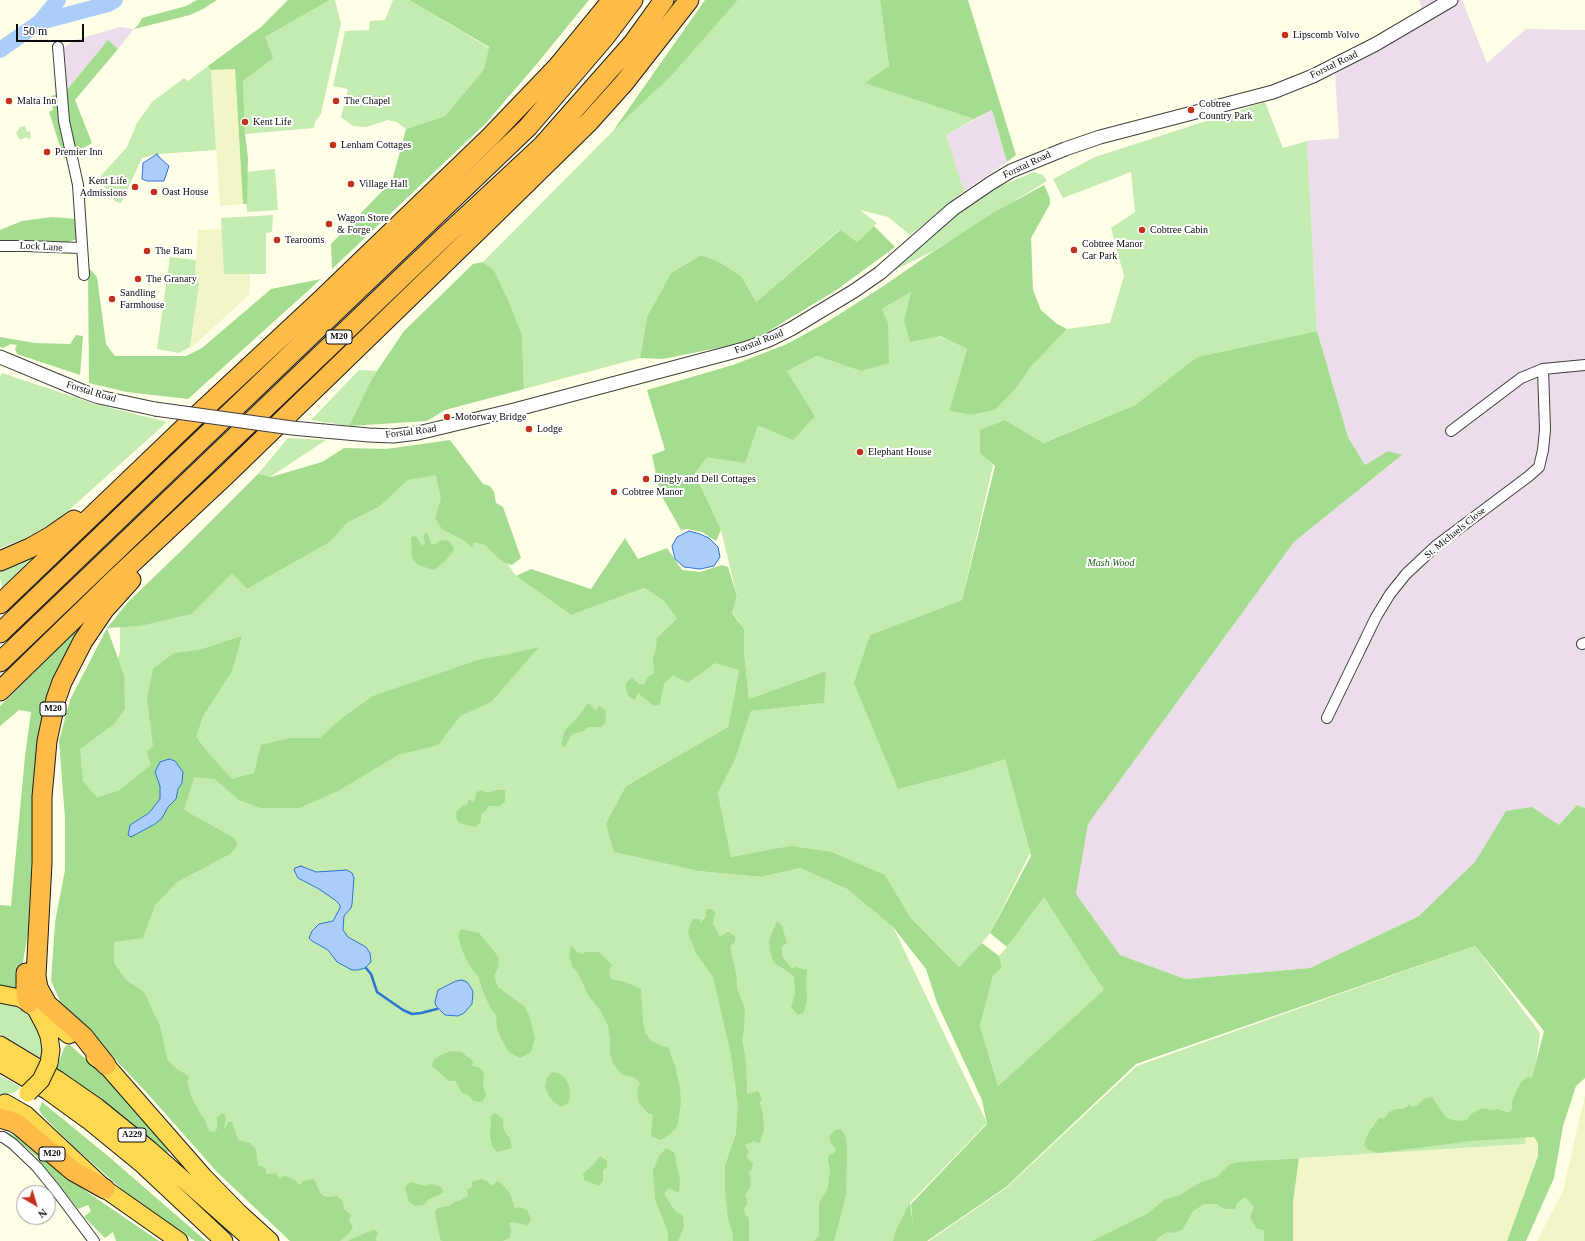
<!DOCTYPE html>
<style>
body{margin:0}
#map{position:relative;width:1585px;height:1241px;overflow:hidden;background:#ffffe8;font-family:"Times New Roman",serif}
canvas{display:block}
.north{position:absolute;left:16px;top:1185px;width:40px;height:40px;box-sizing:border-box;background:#fff;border:1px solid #9d9d9d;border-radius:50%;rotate:142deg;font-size:11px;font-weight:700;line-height:16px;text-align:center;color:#0b0b0b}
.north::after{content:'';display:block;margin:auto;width:14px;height:18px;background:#c1311c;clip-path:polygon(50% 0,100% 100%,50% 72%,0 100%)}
.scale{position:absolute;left:16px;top:24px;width:68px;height:18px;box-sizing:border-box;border:2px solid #0b0b0b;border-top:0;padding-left:5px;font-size:12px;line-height:14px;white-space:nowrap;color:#0b0b0b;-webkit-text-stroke:3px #fff;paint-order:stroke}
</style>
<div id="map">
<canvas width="1585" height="1241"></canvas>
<div class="north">N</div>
<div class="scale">50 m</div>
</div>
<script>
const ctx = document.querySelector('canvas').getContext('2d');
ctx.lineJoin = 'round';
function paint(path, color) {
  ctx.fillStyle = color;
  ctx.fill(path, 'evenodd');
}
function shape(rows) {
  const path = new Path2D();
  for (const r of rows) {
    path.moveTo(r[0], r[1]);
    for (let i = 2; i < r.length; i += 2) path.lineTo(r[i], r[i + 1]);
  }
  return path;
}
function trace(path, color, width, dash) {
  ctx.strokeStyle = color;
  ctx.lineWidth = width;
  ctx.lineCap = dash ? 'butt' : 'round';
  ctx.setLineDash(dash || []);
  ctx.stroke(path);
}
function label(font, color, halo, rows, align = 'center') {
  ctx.font = font + ' "Times New Roman",serif';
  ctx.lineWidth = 4;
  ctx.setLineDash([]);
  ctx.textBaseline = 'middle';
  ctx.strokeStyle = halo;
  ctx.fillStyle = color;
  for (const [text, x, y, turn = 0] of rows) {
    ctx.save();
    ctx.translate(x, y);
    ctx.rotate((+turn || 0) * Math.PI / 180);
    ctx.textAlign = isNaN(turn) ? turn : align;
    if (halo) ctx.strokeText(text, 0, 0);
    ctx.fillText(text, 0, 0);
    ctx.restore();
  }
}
const industrial = shape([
 [1419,0,1462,0,1487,63,1526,29,1585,30,1585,808,1577,805,1559,825,1419,916,1310,968,1185,979,1120,955,1076,894,1088,824,1294,542,1401,456,1388,451,1365,465,1348,437,1317,331,1307,141,1339,138,1335,73,1421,25,1421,5],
 [120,27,134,29,118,49,108,41,66,91,62,49,75,40],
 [992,110,1007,162,964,191,946,135]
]);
const farmland = shape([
 [235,69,243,204,220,206,211,70],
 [222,229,224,274,250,274,250,294,190,349,199,284,195,273,198,230],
 [1585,1095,1585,1241,1537,1241,1563,1191],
 [1534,1137,1538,1143,1538,1156,1507,1241,1293,1241,1293,1202,1299,1158]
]);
const green = shape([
 [330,0,335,0,341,24,321,114,315,122,314,128,245,134,243,81,255,71,265,37],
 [393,0,409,0,489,48,484,69,445,116,406,129,397,122,388,120,366,127,353,126,341,117,348,89,333,86,345,31,369,30,370,21,385,20],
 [738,0,880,0,889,66,866,83,974,119,946,135,964,191,910,235,888,217,860,210,877,223,857,242,839,230,756,302,742,277,701,255,671,273,647,317,640,358,524,389,522,335,509,302,494,270,483,262,613,131,673,74],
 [208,66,211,70,216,150,157,154,142,158,121,203,116,202,98,179,127,147,137,123,152,102,184,78,188,81],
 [1265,102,1283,148,1307,141,1317,331,1197,357,1135,405,1042,443,1005,420,981,453,993,465,962,600,870,635,898,789,957,774,1005,758,1030,853,990,933,982,943,959,967,911,918,885,875,787,847,731,857,718,793,735,760,751,711,823,703,826,671,749,699,744,651,744,629,732,612,737,596,721,530,695,472,707,457,758,425,815,416,787,371,817,356,861,371,888,323,882,309,911,292,904,320,967,349,949,411,971,415,995,410,1015,390,1030,368,1067,329,1110,323,1124,276,1111,228,1135,212,1131,172,1063,198,1053,179,1095,157],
 [25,126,27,132,30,131,31,138,28,139,27,137,20,140,16,133,20,127],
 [275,169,278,210,247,212,244,172],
 [1034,172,1043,175,1047,181,933,251,893,271,953,217,988,191],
 [273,215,272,232,266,233,266,274,224,274,221,218],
 [170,257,196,260,195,273,199,284,190,347,179,353,157,349],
 [359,370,377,371,371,380,349,426,311,420],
 [2,373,95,404,167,422,59,519,26,538,0,548,0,377],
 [288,438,326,440,270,477,258,474],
 [436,474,478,520,516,576,571,615,644,588,664,601,677,619,688,683,715,662,739,670,728,727,626,786,614,852,698,871,761,877,800,868,847,889,893,927,987,1123,910,1203,913,1241,320,1241,195,1125,73,988,71,738,114,671,120,652,120,627,141,626,192,614,232,572,247,589,330,542,347,523,379,507,408,480],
 [64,535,4,591,0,579,0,567],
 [1044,897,1105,990,998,1086,980,1026,993,976,1002,967,999,956,1007,947],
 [1475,946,1540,1033,1525,1144,1267,1160,1264,1241,929,1241,1006,1188,1137,1066],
 [0,1001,21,1005,35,1016,44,1033,44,1060,0,1034],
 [0,1076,14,1083,21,1088,13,1093,0,1095]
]);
const forest = shape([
 [197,0,217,0,203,9,190,15,134,29,139,24,142,18,186,6],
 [288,0,330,0,265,37,273,58,243,81,245,134,248,158,247,204,243,204,235,69,211,70,208,66,261,27],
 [409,0,589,0,535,66,486,123,332,269,331,244,392,181,406,129,445,116,484,69,489,47],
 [705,0,738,0,673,74,613,131],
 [880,0,968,0,1016,155,1007,162,992,110,974,119,865,83,889,66],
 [108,40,118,49,75,100,92,143,64,159,49,112,53,110,51,96,66,91],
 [1044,185,1050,198,1050,204,1031,238,1033,290,1041,310,1057,324,1067,329,1030,368,1015,390,995,410,971,415,949,411,967,349,940,336,910,342,904,320,911,292,882,309,888,323,889,363,861,371,817,356,787,371,815,416,793,440,758,425,745,463,707,457,695,473,721,530,716,541,702,532,688,529,681,530,660,493,652,455,665,450,647,390,733,365,787,344,827,322,882,287,934,251,993,213],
 [51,217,78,219,78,239,64,243,22,241,0,242,0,230,22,221],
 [874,226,895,247,835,291,752,341,663,359,640,358,647,317,671,273,701,255,719,262,742,277,756,302,840,230,857,242],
 [483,262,494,270,509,302,522,335,524,389,445,410,427,421,349,426,371,380,404,331,473,264],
 [88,267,97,277,106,344,115,356,186,356,202,348,271,289,321,279,188,399,127,392,89,383],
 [1317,331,1348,437,1365,465,1388,451,1402,455,1294,542,1088,824,1076,894,1120,955,1185,979,1310,968,1419,916,1475,862,1506,811,1532,807,1559,825,1577,805,1585,808,1585,1078,1576,1086,1563,1126,1554,1178,1526,1241,1507,1241,1538,1156,1538,1143,1534,1137,1471,1141,1378,1153,1369,1150,1364,1145,1369,1132,1379,1118,1385,1118,1389,1112,1396,1109,1403,1109,1409,1105,1413,1107,1418,1105,1425,1098,1432,1097,1446,1118,1457,1121,1467,1120,1471,1114,1482,1108,1491,1110,1498,1109,1509,1113,1512,1108,1512,1101,1521,1082,1527,1077,1532,1078,1544,1031,1475,946,1136,1064,1006,1187,927,1241,893,1241,896,1230,907,1208,910,1203,913,1225,911,1204,987,1124,982,1100,937,1003,926,969,893,927,847,889,800,868,761,877,698,871,614,852,606,824,626,786,728,727,739,670,715,663,688,683,673,675,664,684,660,704,654,706,638,693,635,700,629,697,626,689,626,683,632,678,639,684,644,685,647,678,654,673,653,658,656,648,657,638,677,619,664,601,644,588,571,615,516,576,531,569,591,589,625,538,638,559,667,548,682,570,700,572,722,565,728,567,737,596,732,613,744,629,744,651,749,699,826,671,824,703,751,711,735,760,718,793,731,857,790,846,831,852,885,875,911,918,959,967,982,943,999,956,1002,967,993,976,980,1026,998,1086,1104,990,1044,897,1007,947,990,933,1031,856,1005,759,957,774,898,789,854,683,870,635,962,600,995,466,980,453,980,430,1005,420,1043,443,1135,405,1197,357],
 [76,335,83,336,80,375,17,354,15,349,17,345,11,344,3,348,0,347,0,337,35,343,70,344],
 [450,440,483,484,490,486,494,492,496,503,503,507,521,558,512,565,503,562,485,545,474,542,472,548,465,541,442,529,435,518,441,499,436,475,408,480,379,507,347,523,330,542,247,589,232,573,192,614,141,626,107,628,124,675,125,709,114,724,80,749,83,781,97,798,120,790,151,765,147,752,153,746,147,698,153,669,174,653,199,650,242,636,232,671,203,716,196,737,210,755,232,779,254,773,261,745,290,738,320,738,342,718,373,696,481,659,505,655,539,647,491,702,460,716,438,745,398,755,338,791,299,808,261,808,239,800,215,779,194,777,184,810,234,838,238,845,230,854,177,882,155,905,143,938,114,942,114,963,126,980,144,992,160,1026,167,1059,174,1067,188,1076,189,1079,187,1081,191,1096,201,1115,204,1118,209,1131,214,1132,217,1129,217,1118,221,1114,225,1114,226,1119,224,1128,225,1129,228,1122,232,1122,238,1140,250,1143,256,1149,258,1166,261,1166,266,1169,266,1174,275,1173,281,1179,281,1177,286,1176,296,1181,299,1185,303,1181,314,1179,320,1193,323,1196,328,1197,337,1196,343,1202,344,1209,351,1215,349,1221,353,1227,349,1233,340,1241,290,1241,217,1172,148,1094,60,1001,51,981,55,922,65,870,65,818,59,741,70,700,107,628,129,601,183,549,258,474,271,477,322,462,344,448,386,449],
 [427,532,431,544,435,544,441,540,449,541,454,548,453,552,446,560,434,570,418,565,412,558,411,537,416,536,422,546,425,543,423,535],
 [80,627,33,836,28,933,18,990,0,987,0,905,11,906,25,756,31,712,19,710,0,726,0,706],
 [588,703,596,711,599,706,605,710,606,716,605,723,601,727,588,727,584,731,572,734,565,747,561,746,564,732,568,727,578,717],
 [481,790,488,793,496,790,505,790,505,802,499,806,488,806,486,810,481,814,481,822,475,827,460,823,457,820,456,813,462,806,467,805,469,799,474,802,477,792],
 [708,909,712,909,715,912,713,924,718,932,719,937,728,932,735,936,735,942,730,946,737,979,737,988,745,1009,744,1028,742,1040,746,1060,747,1094,758,1091,762,1100,759,1102,762,1109,764,1129,760,1143,754,1141,745,1145,749,1153,746,1155,747,1158,753,1163,752,1169,748,1173,750,1175,751,1185,745,1195,747,1199,747,1205,744,1208,745,1214,749,1218,749,1241,733,1241,733,1235,728,1218,725,1192,725,1166,736,1134,738,1106,731,1054,713,977,696,953,688,933,691,922,694,919,699,919,701,922,706,917,705,913],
 [777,921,782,926,787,943,782,946,782,956,792,969,795,967,807,970,806,984,807,998,804,1012,798,1015,791,1007,795,994,794,977,787,971,774,963,770,952,769,940],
 [461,929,479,933,493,950,499,958,498,968,494,976,498,987,524,1006,529,1015,535,1038,531,1052,520,1058,509,1052,503,1042,497,1029,496,1015,490,1007,484,994,478,976,469,965,462,950,458,936],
 [571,945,577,952,583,954,586,952,599,952,612,965,609,970,611,979,625,982,641,989,643,1022,645,1032,651,1041,662,1046,668,1047,675,1066,680,1088,681,1103,678,1122,676,1129,667,1136,660,1140,651,1136,653,1115,648,1113,639,1103,637,1092,640,1083,634,1077,622,1075,613,1063,610,1053,610,1039,608,1026,600,1010,588,995,578,973,572,966,569,956],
 [67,1045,70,1045,109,1080,171,1149,167,1153,123,1116,55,1067,58,1064,64,1048],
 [451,1051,461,1052,473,1061,472,1066,478,1067,484,1072,483,1085,486,1095,482,1102,474,1101,468,1095,461,1092,458,1085,455,1081,449,1081,432,1066,434,1060,441,1055],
 [552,1072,558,1073,565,1078,569,1086,570,1095,569,1102,567,1104,561,1107,552,1100,548,1094,545,1086,547,1078],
 [42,1102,108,1156,206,1241,195,1241,124,1191,72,1145,43,1116,39,1110],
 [495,1113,503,1119,503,1126,505,1132,510,1139,512,1148,497,1152,492,1146,490,1136,491,1116],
 [841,1129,845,1135,847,1149,846,1195,834,1241,814,1241,819,1236,819,1203,828,1188,830,1169,828,1159,829,1155,834,1153,836,1149,831,1143,829,1136,835,1130],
 [6,1132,24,1139,87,1192,159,1241,116,1241,113,1232,105,1238,84,1217,91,1211,88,1205,78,1209,35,1155],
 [666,1148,674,1152,680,1180,679,1193,669,1188,664,1194,675,1211,683,1216,684,1227,678,1241,668,1241,668,1232,655,1199,653,1171,659,1156],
 [600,1156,607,1161,607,1167,603,1170,603,1181,599,1186,584,1180,583,1174,595,1163],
 [1299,1158,1293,1202,1293,1241,1264,1241,1264,1230,1256,1228,1250,1217,1254,1207,1245,1197,1237,1203,1235,1209,1225,1209,1216,1204,1204,1204,1193,1211,1182,1230,1171,1233,1167,1232,1157,1238,1156,1241,1092,1241,1147,1214,1164,1200,1180,1195,1201,1182,1217,1177,1230,1164,1241,1162],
 [481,1179,486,1181,492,1186,498,1181,504,1186,510,1194,515,1209,519,1207,527,1210,531,1219,528,1226,515,1222,509,1223,511,1228,510,1237,503,1241,442,1241,440,1239,435,1211,438,1208,449,1206,454,1202,459,1201,468,1196,467,1190,472,1187,472,1182],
 [410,1182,425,1186,431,1184,441,1187,444,1192,437,1196,429,1199,424,1205,416,1206,409,1202,405,1187],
 [372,1230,376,1230,378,1233,375,1239,377,1241,348,1241]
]);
const water = shape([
 [157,154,159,157,169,166,164,181,147,181,142,179,143,163,157,154],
 [689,531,700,534,709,538,718,547,720,557,714,566,700,569,684,567,675,559,672,546,677,537,689,531],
 [169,759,175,761,183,772,182,783,178,789,176,799,168,807,162,818,155,824,131,837,128,835,130,825,149,813,160,799,160,786,155,772,160,762,169,759],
 [301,866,316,872,347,870,352,873,354,878,352,904,351,908,344,916,343,930,348,937,366,947,370,953,371,962,365,968,358,970,352,970,337,962,328,950,312,941,309,938,312,931,319,924,333,921,340,908,340,905,335,900,319,889,298,878,294,870,295,868,301,866],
 [462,980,467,982,473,991,472,1004,464,1013,458,1016,445,1015,436,1006,435,1002,438,990,456,981,462,980]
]);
const stream = shape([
 [366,968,371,974,377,992,403,1010,412,1014,421,1013,437,1009]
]);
const river = shape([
 [40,22,108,4,115,0],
 [0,50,40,22,58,0]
]);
const minor = shape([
 [58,47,64,121,78,185,84,275],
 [0,246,26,246,81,248],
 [1451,431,1521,378,1543,369],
 [1582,644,1585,643],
 [1327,718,1376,617,1390,594,1406,574,1437,545,1529,476,1539,467,1543,450,1545,430,1543,369,1585,365],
 [0,1137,3,1137,13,1144,37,1167,55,1189,94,1241]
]);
const tertiary = shape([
 [0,357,82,391,99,397,155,409],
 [324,431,369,435,393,436,418,433,514,410,744,349,769,340,791,329,854,291,880,273,953,209,991,183,1011,171,1065,149,1100,137,1273,92,1313,76,1376,44,1451,0]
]);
const trunk = shape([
 [0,994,20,998,29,1003,36,1009,45,1026,49,1036,51,1050,49,1063],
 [36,1009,69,1035],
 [0,1045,58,1080,97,1107,150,1150,253,1241],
 [95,1057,106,1065,204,1177,238,1212,270,1241],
 [0,1063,48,1091,88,1120,143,1165,224,1241],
 [5,1103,26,1115,105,1189,179,1241]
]);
const motorway = shape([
 [0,561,30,548,51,536,74,520],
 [0,604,192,420,322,299,490,137,558,66,612,0],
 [0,633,528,127,605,37,633,0],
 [0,662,445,236,542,146,633,43,664,0],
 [0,691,114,580,226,475,487,222,589,122,624,83,689,0],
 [26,973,26,995,29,1003],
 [106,1065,83,1036,47,1004,38,988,36,976,42,863,42,797,47,741,56,699,62,682,83,641,104,610,131,580],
 [0,1118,13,1122,20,1126,73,1171,105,1189]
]);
const tertiaryBridge = shape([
 [155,409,292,428,324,431]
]);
const trunkBridge = shape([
 [28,1093,41,1080,49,1063]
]);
const markers = [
 [1285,35,4,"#c1311c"],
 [9,101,4,"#c1311c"],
 [336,101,4,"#c1311c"],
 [1191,110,4,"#c1311c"],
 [245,122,4,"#c1311c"],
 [333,145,4,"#c1311c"],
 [47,152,4,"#c1311c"],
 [351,184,4,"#c1311c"],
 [135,187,4,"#c1311c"],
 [154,192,4,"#c1311c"],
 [329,224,4,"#c1311c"],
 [1142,230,4,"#c1311c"],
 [277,240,4,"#c1311c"],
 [1074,250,4,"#c1311c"],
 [147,251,4,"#c1311c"],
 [138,279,4,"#c1311c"],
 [112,299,4,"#c1311c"],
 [447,417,4,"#c1311c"],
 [529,429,4,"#c1311c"],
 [860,452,4,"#c1311c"],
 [646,479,4,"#c1311c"],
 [614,492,4,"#c1311c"]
];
const shields = [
 [339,337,26],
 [53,709,26],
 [132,1135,28],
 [52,1154,26]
];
const shieldNames = [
 ["M20",339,337],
 ["M20",53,709],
 ["A229",132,1135],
 ["M20",52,1154]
];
const poiNames = [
 ["Lipscomb Volvo",1293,35],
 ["Malta Inn",17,101],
 ["The Chapel",344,101],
 ["Cobtree",1199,104],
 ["Country Park",1199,116],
 ["Kent Life",253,122],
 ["Lenham Cottages",341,145],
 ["Premier Inn",55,152],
 ["Kent Life",127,181,"right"],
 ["Admissions",127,193,"right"],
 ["Village Hall",359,184],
 ["Oast House",162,192],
 ["Wagon Store",337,218],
 ["& Forge",337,230],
 ["Cobtree Cabin",1150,230],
 ["Tearooms",285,240],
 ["Cobtree Manor",1082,244],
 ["Car Park",1082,256],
 ["The Barn",155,251],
 ["The Granary",146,279],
 ["Sandling",120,293],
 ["Farmhouse",120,305],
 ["Motorway Bridge",455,417],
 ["Lodge",537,429],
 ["Elephant House",868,452],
 ["Dingly and Dell Cottages",654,479],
 ["Cobtree Manor",622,492]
];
const streetNames = [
 ["Forstal Road",1334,65,-26],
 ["Forstal Road",1027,165,-25],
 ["Lock Lane",41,247,3],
 ["Forstal Road",759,342,-21],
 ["Forstal Road",91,392,17],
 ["Forstal Road",411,432,-7],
 ["St. Michaels Close",1455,533,-39]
];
const parkNames = [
 ["Mash Wood",1111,563]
];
paint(industrial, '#ebdeea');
paint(farmland, '#f2f6c7');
paint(green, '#c4ebb0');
paint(forest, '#a4dd8f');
paint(water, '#aacdfa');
trace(water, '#2c74d5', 1);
trace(stream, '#2c74d5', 2.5);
trace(river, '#aacdfa', 16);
trace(minor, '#3e3e3e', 12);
trace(tertiary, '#3e3e3e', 15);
trace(trunk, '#1c1c1c', 19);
trace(motorway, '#1c1c1c', 21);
trace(minor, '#fff', 10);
trace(tertiary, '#fff', 13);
trace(trunk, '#fed850', 17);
trace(motorway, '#fdbb48', 19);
trace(tertiaryBridge, '#3e3e3e', 15, []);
trace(trunkBridge, '#1c1c1c', 19, []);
trace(tertiaryBridge, '#fff', 13);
trace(trunkBridge, '#fed850', 17);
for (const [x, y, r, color] of markers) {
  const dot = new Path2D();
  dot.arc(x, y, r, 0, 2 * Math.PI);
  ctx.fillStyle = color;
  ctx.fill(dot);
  trace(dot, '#fff', 1.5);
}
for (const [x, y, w] of shields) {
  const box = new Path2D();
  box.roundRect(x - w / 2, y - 7, w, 14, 3);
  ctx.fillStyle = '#fff';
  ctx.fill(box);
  trace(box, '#0b0b0b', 1);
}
label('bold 9px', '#0b0b0b', null, shieldNames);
label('10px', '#0b0b0b', '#fff', poiNames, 'left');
label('10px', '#0b0b0b', '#fff', streetNames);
label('italic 10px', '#1b6518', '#fff', parkNames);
</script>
